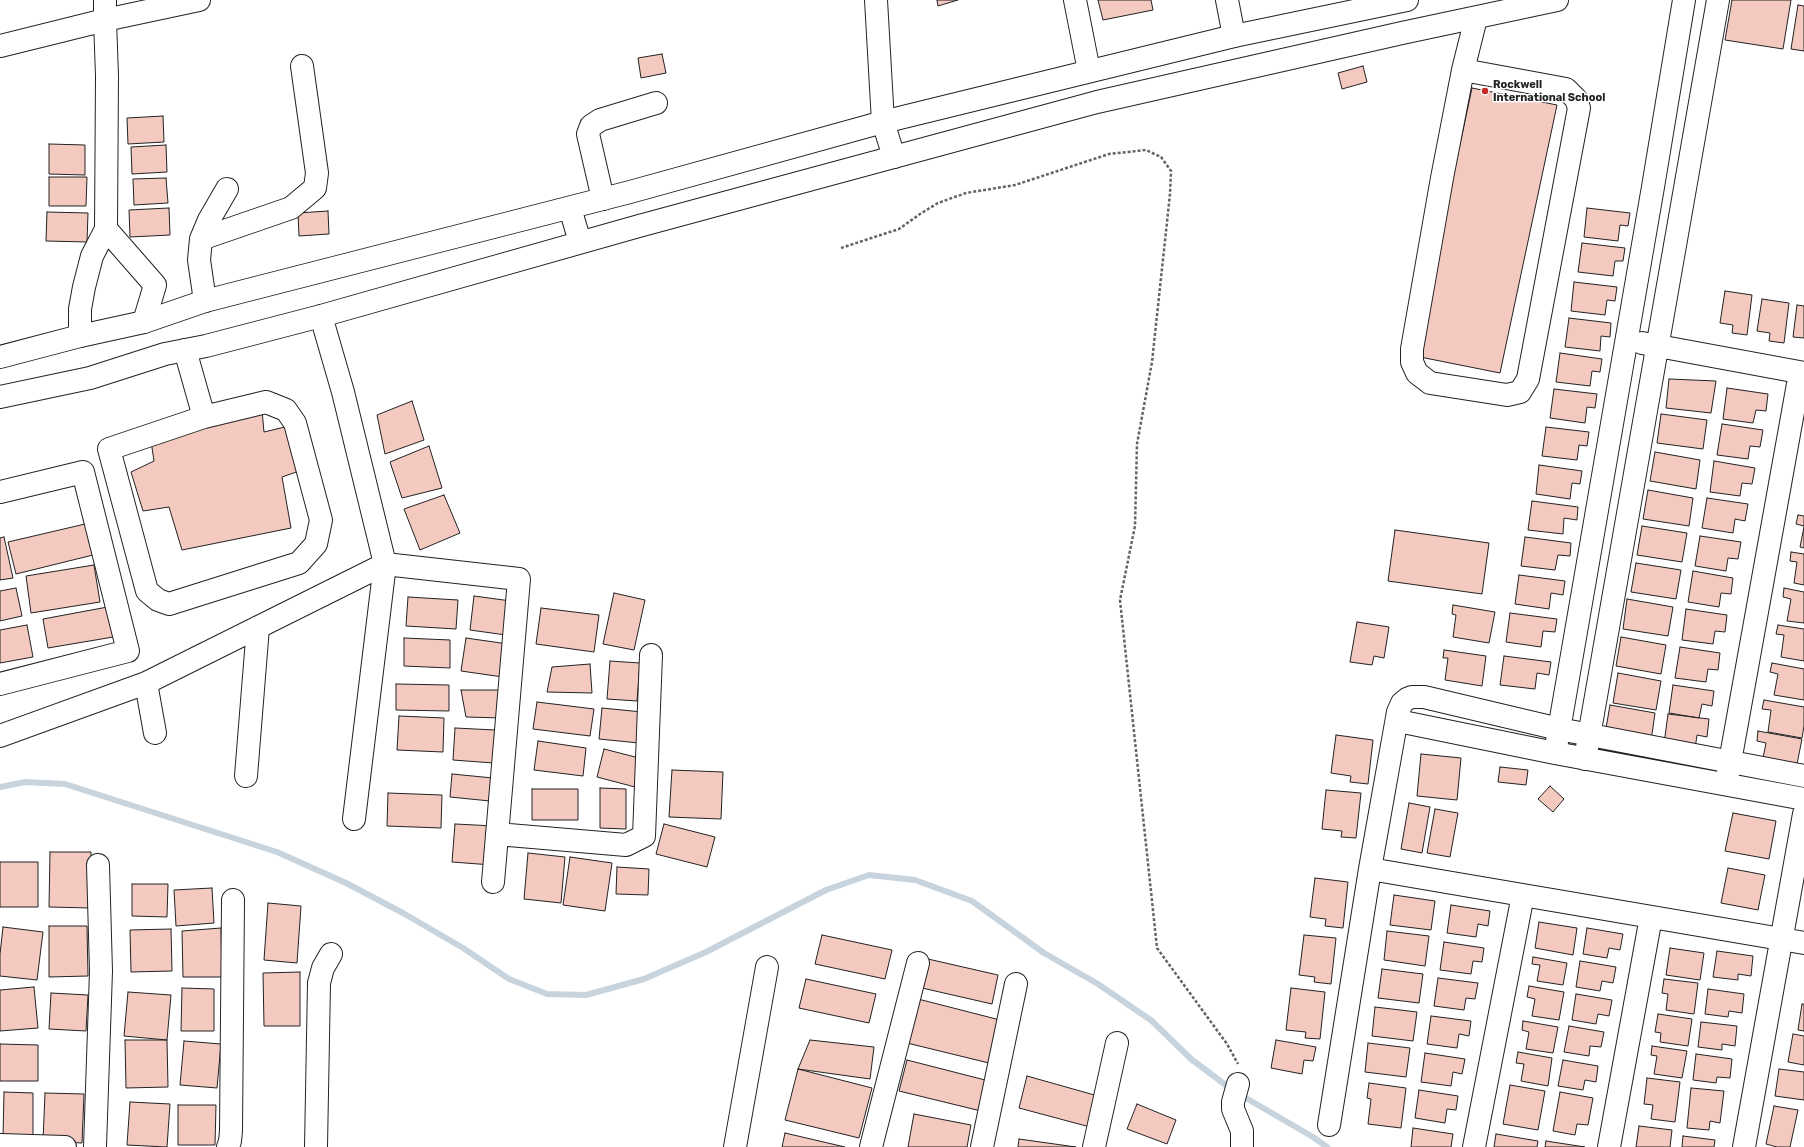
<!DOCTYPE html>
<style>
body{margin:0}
canvas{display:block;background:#fff}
</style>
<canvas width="1804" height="1147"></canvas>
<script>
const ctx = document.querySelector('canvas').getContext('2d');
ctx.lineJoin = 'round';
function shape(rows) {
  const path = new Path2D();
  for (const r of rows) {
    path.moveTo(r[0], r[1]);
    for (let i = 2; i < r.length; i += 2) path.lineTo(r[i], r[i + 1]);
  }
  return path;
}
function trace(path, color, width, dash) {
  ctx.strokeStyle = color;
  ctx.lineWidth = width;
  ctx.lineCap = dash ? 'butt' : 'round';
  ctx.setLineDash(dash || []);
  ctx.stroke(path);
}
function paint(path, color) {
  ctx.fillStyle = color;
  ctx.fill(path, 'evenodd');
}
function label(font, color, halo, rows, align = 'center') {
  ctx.font = font + ' Rubik,sans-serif';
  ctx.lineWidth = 3;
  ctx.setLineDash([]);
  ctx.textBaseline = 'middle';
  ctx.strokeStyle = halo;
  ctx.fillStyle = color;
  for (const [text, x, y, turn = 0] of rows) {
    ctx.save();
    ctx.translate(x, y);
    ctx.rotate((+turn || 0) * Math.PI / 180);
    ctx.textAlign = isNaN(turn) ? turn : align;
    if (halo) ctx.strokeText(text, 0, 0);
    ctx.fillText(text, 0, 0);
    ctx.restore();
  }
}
const stream = shape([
 [0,787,25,782,65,784,277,852,346,883,403,913,463,948,509,979,547,994,586,995,644,979,706,952,826,890,869,875,915,880,972,901,1044,953,1098,984,1152,1021,1191,1059,1231,1089],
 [1239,1094,1313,1137,1327,1147]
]);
const building = shape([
 [937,0,958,0,938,6,937,0],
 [1098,0,1151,0,1153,10,1103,20,1098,0],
 [1732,0,1791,0,1783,49,1725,40,1732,0],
 [1798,5,1804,6,1804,51,1791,49,1798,5],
 [662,54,666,73,641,78,638,58,662,54],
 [1363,66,1367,82,1342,89,1338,73,1363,66],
 [1472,88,1557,105,1500,373,1415,356,1472,88],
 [163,116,164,142,128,144,127,118,163,116],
 [49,144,85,145,85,175,49,174,49,144],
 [166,145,167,172,132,174,131,147,166,145],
 [49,177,87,177,86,206,49,206,49,177],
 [166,178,168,203,134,205,133,179,166,178],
 [169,208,170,235,130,237,129,210,169,208],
 [1587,208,1630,213,1628,226,1620,225,1618,241,1584,237,1587,208],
 [328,211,329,234,299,236,298,213,328,211],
 [47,212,88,213,87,242,46,241,47,212],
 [1582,243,1625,248,1623,261,1615,261,1613,276,1578,272,1582,243],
 [1574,282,1617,287,1615,301,1607,300,1605,315,1571,311,1574,282],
 [1725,291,1752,295,1747,335,1732,333,1733,325,1720,323,1725,291],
 [1762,299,1789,303,1784,343,1769,341,1770,333,1757,331,1762,299],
 [1797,305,1804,306,1804,338,1793,337,1797,305],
 [1569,318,1611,323,1610,337,1601,336,1600,351,1565,347,1569,318],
 [1560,353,1602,359,1600,372,1592,371,1590,386,1556,382,1560,353],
 [1669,379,1716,381,1711,413,1666,408,1669,379],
 [1727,388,1768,394,1766,411,1756,410,1753,423,1723,419,1727,388],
 [1554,389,1597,394,1595,408,1587,407,1585,423,1550,418,1554,389],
 [412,401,424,440,385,454,377,415,412,401],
 [262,410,264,432,289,426,302,470,282,477,291,528,182,550,169,507,143,511,131,472,154,461,151,441,262,410],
 [1661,414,1707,420,1703,449,1657,443,1661,414],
 [1722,424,1763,430,1760,447,1750,446,1748,459,1717,455,1722,424],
 [1546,427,1589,432,1587,446,1579,445,1577,460,1542,456,1546,427],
 [429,446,442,488,402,498,390,462,429,446],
 [1655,452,1700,460,1696,489,1650,481,1655,452],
 [1714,461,1755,468,1752,484,1742,483,1740,496,1710,492,1714,461],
 [1539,465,1582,471,1580,484,1572,483,1570,499,1536,494,1539,465],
 [1648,490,1693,498,1689,526,1643,519,1648,490],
 [444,495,460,533,420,550,404,509,444,495],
 [1707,498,1748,504,1745,521,1735,519,1733,533,1702,528,1707,498],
 [1532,501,1578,507,1577,520,1564,518,1563,534,1528,530,1532,501],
 [1798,515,1804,516,1804,526,1796,524,1798,515],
 [85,524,93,555,16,574,8,542,85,524],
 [1642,526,1687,533,1682,562,1637,555,1642,526],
 [1804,527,1804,548,1800,547,1804,527],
 [1395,530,1489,543,1482,594,1388,581,1395,530],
 [1700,536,1741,542,1738,559,1728,558,1726,571,1695,566,1700,536],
 [4,537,13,578,0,580,0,538,4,537],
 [1525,537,1571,543,1570,556,1558,555,1555,570,1521,566,1525,537],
 [1791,552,1804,554,1804,585,1794,583,1797,562,1790,561,1791,552],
 [1636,563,1681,570,1676,599,1631,592,1636,563],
 [94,565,100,602,31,613,26,576,94,565],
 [1693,571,1733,578,1731,594,1721,593,1719,607,1688,602,1693,571],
 [1519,575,1565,581,1563,595,1551,593,1549,609,1515,604,1519,575],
 [16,588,22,616,0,621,0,591,16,588],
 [1784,588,1804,592,1804,623,1787,621,1791,599,1783,597,1784,588],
 [614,593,645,600,634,650,603,644,614,593],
 [474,596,511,601,506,635,470,630,474,596],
 [408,597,458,600,456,629,406,626,408,597],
 [1627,599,1673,607,1668,636,1623,629,1627,599],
 [1453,605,1495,612,1489,643,1453,637,1456,615,1452,614,1453,605],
 [113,606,119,636,48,648,43,619,113,606],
 [541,608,599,615,594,652,536,644,541,608],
 [1686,609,1727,615,1725,632,1715,631,1713,644,1682,640,1686,609],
 [1510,613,1557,619,1555,632,1543,631,1541,647,1506,642,1510,613],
 [1357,622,1389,627,1384,658,1374,656,1372,665,1350,662,1357,622],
 [27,625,33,657,0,663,0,630,27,625],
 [1778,625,1804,629,1804,661,1781,657,1784,635,1776,634,1778,625],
 [1621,637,1666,645,1661,674,1616,666,1621,637],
 [404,638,450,640,450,668,404,666,404,638],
 [466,638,508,644,503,677,461,671,466,638],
 [1680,647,1720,653,1718,670,1708,669,1706,682,1675,678,1680,647],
 [1444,650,1486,656,1482,686,1445,680,1448,658,1443,658,1444,650],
 [1504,656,1551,662,1549,675,1537,673,1535,689,1500,685,1504,656],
 [610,661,640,663,637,701,607,699,610,661],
 [1772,663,1804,669,1804,700,1774,695,1778,674,1770,672,1772,663],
 [590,664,592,693,547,692,552,667,590,664],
 [1618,673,1661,681,1656,710,1613,703,1618,673],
 [396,684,449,685,449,711,396,710,396,684],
 [1673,685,1714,691,1712,706,1702,704,1699,718,1669,713,1673,685],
 [461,690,502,690,502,718,466,717,461,690],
 [1764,700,1804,707,1804,726,1802,738,1768,732,1771,710,1762,709,1764,700],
 [537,702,594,709,590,736,533,729,537,702],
 [1610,705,1655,713,1651,741,1605,734,1610,705],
 [602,708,642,712,639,743,599,739,602,708],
 [1668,714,1709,719,1707,737,1697,735,1695,749,1664,744,1668,714],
 [399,716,444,718,443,752,397,750,399,716],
 [455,728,495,730,493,763,453,760,455,728],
 [1758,731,1802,739,1796,769,1762,763,1766,743,1757,741,1758,731],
 [1336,735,1373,740,1368,784,1350,782,1351,776,1331,773,1336,735],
 [538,741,586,748,583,776,534,770,538,741],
 [604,749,643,759,635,787,597,777,604,749],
 [1421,754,1461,758,1457,800,1417,796,1421,754],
 [1500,767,1528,770,1526,785,1498,782,1500,767],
 [672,770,723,772,721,819,669,817,672,770],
 [452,774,493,778,490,801,450,797,452,774],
 [1550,786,1564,799,1553,812,1538,799,1550,786],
 [600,788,626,789,626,829,600,828,600,788],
 [532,789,578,789,578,820,532,820,532,789],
 [1326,790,1361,793,1356,838,1341,837,1342,831,1322,829,1326,790],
 [388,793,442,795,441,828,387,826,388,793],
 [1409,803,1430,807,1422,853,1401,849,1409,803],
 [1435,809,1458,813,1450,857,1427,853,1435,809],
 [1733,813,1776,821,1769,859,1725,851,1733,813],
 [455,824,495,826,492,865,452,862,455,824],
 [664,824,715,837,707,867,656,854,664,824],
 [50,852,91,852,91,908,49,907,50,852],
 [528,853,565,857,561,903,524,899,528,853],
 [570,857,612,863,605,911,563,905,570,857],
 [0,862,38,862,38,907,0,907,0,862],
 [617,867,649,869,648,895,616,894,617,867],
 [1728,868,1765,875,1758,910,1721,903,1728,868],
 [1315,878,1348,882,1343,928,1325,926,1326,919,1310,917,1315,878],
 [132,884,168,884,167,917,132,916,132,884],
 [212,888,214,923,176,926,174,890,212,888],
 [1394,895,1435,901,1431,930,1390,925,1394,895],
 [268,903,301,906,297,963,264,960,268,903],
 [1451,905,1490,911,1488,926,1478,924,1476,937,1447,933,1451,905],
 [1539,922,1577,928,1573,955,1535,948,1539,922],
 [49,926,87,926,88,976,49,977,49,926],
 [3,927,43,932,37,980,0,976,0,954,3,927],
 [221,928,222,977,183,977,182,931,221,928],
 [1587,928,1623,934,1620,950,1609,948,1607,958,1583,954,1587,928],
 [171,929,172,971,131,972,130,930,171,929],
 [1387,931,1429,936,1425,966,1384,960,1387,931],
 [822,935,892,950,885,979,815,964,822,935],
 [1304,935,1336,938,1331,984,1314,982,1315,977,1299,975,1304,935],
 [1444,942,1484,948,1482,962,1473,961,1471,974,1440,970,1444,942],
 [1670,948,1704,953,1700,980,1666,975,1670,948],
 [1717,951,1753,956,1751,976,1738,974,1738,980,1713,977,1717,951],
 [1533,957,1567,963,1563,985,1537,981,1540,965,1532,964,1533,957],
 [928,959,998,975,992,1004,922,988,928,959],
 [1580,961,1616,967,1613,983,1602,981,1600,991,1576,987,1580,961],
 [1382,969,1423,974,1419,1003,1378,998,1382,969],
 [300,972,300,1026,264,1026,263,973,300,972],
 [1438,978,1478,983,1475,999,1466,998,1464,1010,1434,1006,1438,978],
 [806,979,876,994,869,1023,799,1008,806,979],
 [1664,979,1698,983,1694,1014,1666,1010,1668,994,1662,993,1664,979],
 [1529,986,1564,992,1559,1020,1532,1016,1535,999,1527,997,1529,986],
 [34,987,38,1028,0,1031,0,990,34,987],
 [182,988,214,989,214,1031,181,1031,182,988],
 [1291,988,1325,992,1320,1039,1305,1038,1306,1032,1286,1030,1291,988],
 [1708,989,1744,994,1742,1013,1729,1011,1728,1017,1705,1014,1708,989],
 [128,992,171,995,167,1040,124,1036,128,992],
 [51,993,88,995,86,1031,49,1029,51,993],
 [1576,994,1612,1000,1609,1016,1598,1014,1596,1024,1572,1020,1576,994],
 [918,999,1004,1021,993,1064,907,1043,918,999],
 [1802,1004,1804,1004,1804,1031,1798,1030,1802,1004],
 [1375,1007,1417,1012,1413,1041,1372,1036,1375,1007],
 [1658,1014,1692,1019,1688,1046,1660,1042,1661,1033,1655,1032,1658,1014],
 [1431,1016,1471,1021,1469,1036,1459,1034,1457,1048,1427,1044,1431,1016],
 [1523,1021,1558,1027,1553,1053,1526,1049,1529,1032,1522,1030,1523,1021],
 [1701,1022,1737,1026,1735,1046,1722,1044,1722,1050,1698,1047,1701,1022],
 [1569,1026,1604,1032,1601,1047,1590,1046,1589,1056,1564,1052,1569,1026],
 [1793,1034,1804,1036,1804,1065,1788,1062,1793,1034],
 [125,1040,167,1040,168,1087,126,1088,125,1040],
 [810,1040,874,1047,870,1079,798,1069,810,1040],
 [1276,1040,1316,1047,1313,1061,1304,1060,1302,1074,1271,1068,1276,1040],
 [184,1041,221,1044,217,1088,180,1085,184,1041],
 [1368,1043,1410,1048,1406,1077,1365,1072,1368,1043],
 [0,1044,38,1045,38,1081,0,1081,0,1044],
 [1652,1046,1687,1051,1682,1078,1654,1074,1657,1056,1651,1055,1652,1046],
 [1518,1052,1552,1058,1548,1086,1521,1081,1524,1064,1516,1063,1518,1052],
 [1425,1053,1465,1059,1462,1074,1453,1072,1451,1086,1421,1082,1425,1053],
 [1696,1054,1732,1059,1730,1078,1717,1077,1716,1083,1693,1080,1696,1054],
 [907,1060,989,1081,981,1111,899,1091,907,1060],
 [1563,1060,1598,1066,1596,1082,1585,1080,1583,1090,1558,1086,1563,1060],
 [798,1069,872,1088,859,1138,785,1120,798,1069],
 [1779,1069,1804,1072,1804,1100,1775,1096,1779,1069],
 [1027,1076,1098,1096,1090,1127,1019,1108,1027,1076],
 [1647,1078,1680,1082,1675,1122,1651,1119,1653,1105,1644,1104,1647,1078],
 [1369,1083,1406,1088,1401,1128,1368,1124,1371,1099,1367,1098,1369,1083],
 [1510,1085,1545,1091,1538,1130,1503,1124,1510,1085],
 [1691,1088,1724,1091,1720,1123,1710,1121,1709,1130,1687,1128,1691,1088],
 [1419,1090,1458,1096,1456,1110,1447,1109,1445,1123,1415,1118,1419,1090],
 [4,1092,33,1093,33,1137,3,1137,4,1092],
 [1560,1092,1593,1098,1588,1125,1577,1124,1575,1135,1553,1131,1560,1092],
 [45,1093,84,1094,82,1143,43,1141,45,1093],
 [130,1102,170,1104,167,1147,127,1145,130,1102],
 [1137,1104,1176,1120,1167,1144,1127,1129,1137,1104],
 [178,1105,216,1105,215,1145,178,1145,178,1105],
 [1774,1106,1798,1110,1790,1147,1777,1147,1766,1144,1774,1106],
 [914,1114,971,1125,967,1147,908,1147,914,1114],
 [1639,1126,1672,1130,1670,1147,1636,1147,1639,1126],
 [1413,1128,1453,1134,1451,1147,1411,1147,1413,1128],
 [785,1133,845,1147,782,1147,785,1133],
 [1496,1134,1538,1141,1537,1147,1494,1147,1496,1134],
 [1683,1136,1715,1140,1714,1147,1682,1147,1683,1136],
 [1019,1139,1076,1147,1018,1147,1019,1139],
 [1546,1141,1585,1147,1545,1147,1546,1141]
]);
const path = shape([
 [841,248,899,229,920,214,938,203,966,193,1015,185,1109,154,1146,150,1161,157,1171,171,1170,194,1152,362,1137,444,1135,526,1120,600,1157,948,1227,1044,1238,1064]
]);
const minor = shape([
 [876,0,883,122,894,157],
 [1075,0,1089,71],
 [1227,0,1234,36],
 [0,46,105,20,105,0],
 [1463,70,1566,89,1576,99,1579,108,1528,379,1520,392,1507,395,1430,383,1417,373,1412,362,1412,349,1442,178,1463,70,1476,18],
 [603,199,588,134,591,126,600,120,656,103],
 [201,239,291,208,315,188,317,173,302,66],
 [205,301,199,260,201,239,209,220,227,189],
 [321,316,343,392,385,564,354,819],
 [144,322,155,285,106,229,107,76,105,20,199,0],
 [80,336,80,309,84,287,92,256,106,229],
 [1642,343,1804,373],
 [185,350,204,417],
 [266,402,286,410,295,423,321,520,316,544,299,563,169,604,158,600,147,591,109,449,204,417,266,402],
 [0,492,83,472,128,651,0,684],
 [146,683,155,733],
 [1398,721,1555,753,1804,799],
 [0,736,146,683,385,564,519,579,493,882],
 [1555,753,1653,187,1684,0],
 [1585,759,1718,0],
 [246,776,258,627],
 [1726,784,1800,373],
 [497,834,626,845,644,836,651,655],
 [1370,869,1804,943],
 [1238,1084,1233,1102,1233,1109,1242,1131,1242,1147],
 [1329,1125,1370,869,1398,712,1402,703,1407,699,1412,697,1424,697,1559,729,1804,776],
 [0,1145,65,1147],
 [95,1147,101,971,98,865],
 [228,1147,230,1141,231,1131,233,900],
 [316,1147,319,983,323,968,331,954],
 [735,1147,767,967],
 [871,1147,918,963],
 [982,1147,1016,984],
 [1094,1147,1117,1043],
 [1474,1147,1523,895],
 [1609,1147,1651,917],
 [1744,1147,1804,814]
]);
const major = shape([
 [570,208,580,242],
 [0,357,80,336,144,322,205,301,630,192,883,122,1234,36,1407,0],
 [0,397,90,378,165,354,206,346,321,316,639,226,1097,102,1402,33,1557,0]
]);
const markers = [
 [1485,91,4,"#c62828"]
];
const poiNames = [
 ["Rockwell",1493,85],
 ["International School",1493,98]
];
trace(stream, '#c7d3dd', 6);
paint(building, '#f3c9c0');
trace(building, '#222', 1);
trace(minor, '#222', 24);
trace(major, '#222', 24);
trace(path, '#646464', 2.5, [3, 2]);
trace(minor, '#fff', 22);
trace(major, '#fff', 22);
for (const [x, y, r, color] of markers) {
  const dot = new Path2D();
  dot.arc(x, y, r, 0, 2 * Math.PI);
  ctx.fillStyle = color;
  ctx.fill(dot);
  trace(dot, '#fff', 1.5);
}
label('bold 11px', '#222', '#fff', poiNames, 'left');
</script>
